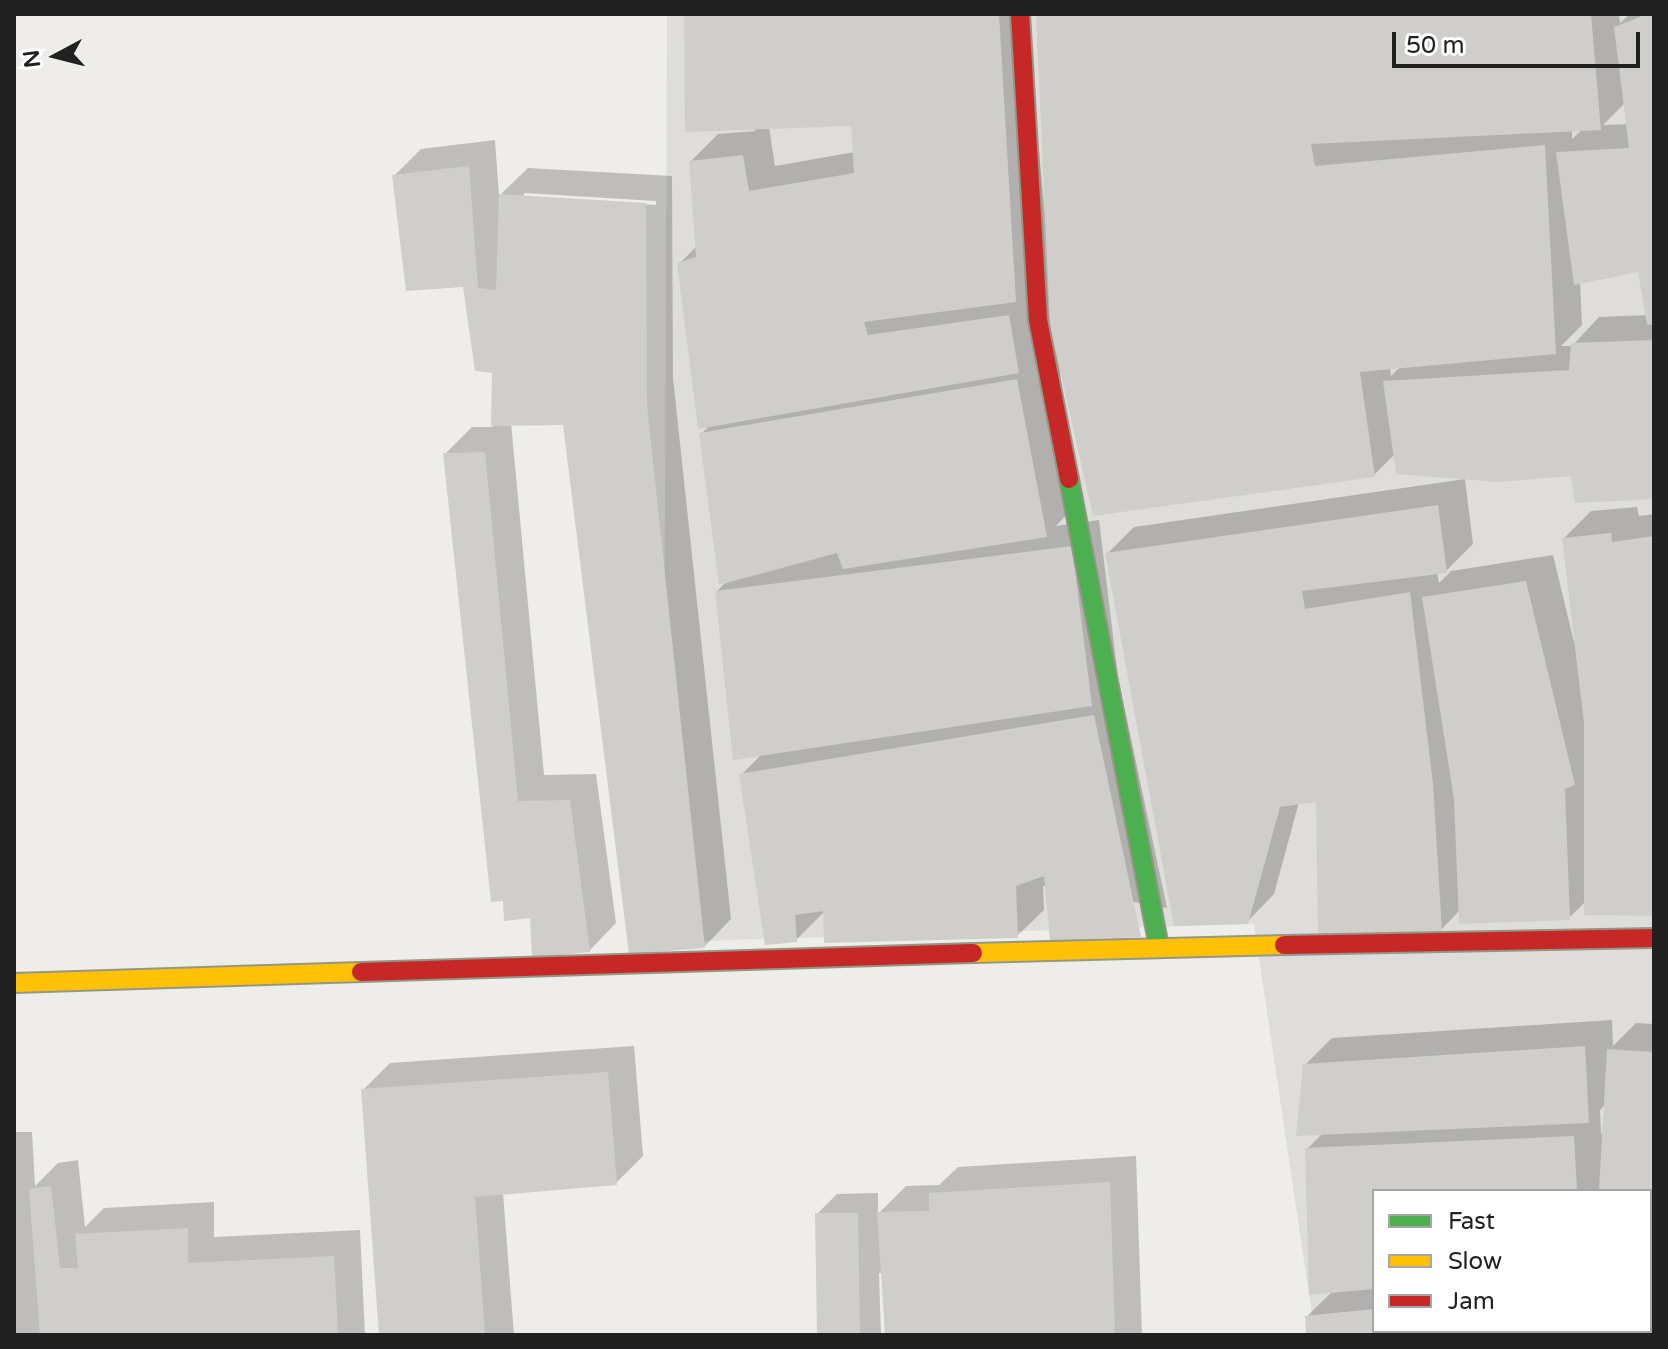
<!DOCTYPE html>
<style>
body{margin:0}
#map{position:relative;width:1668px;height:1349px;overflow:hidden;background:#eeedea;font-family:"Varela Round",sans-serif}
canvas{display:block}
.frame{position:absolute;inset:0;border:16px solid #212121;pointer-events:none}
.legend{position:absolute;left:1372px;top:1189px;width:280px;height:144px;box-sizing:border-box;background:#fff;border:2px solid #a6a6a6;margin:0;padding:10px 14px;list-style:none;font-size:24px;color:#212121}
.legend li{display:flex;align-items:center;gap:16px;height:40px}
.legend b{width:40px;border:2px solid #a6a6a6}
.north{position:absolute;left:16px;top:16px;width:80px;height:80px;-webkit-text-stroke:6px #fff;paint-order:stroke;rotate:263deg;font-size:22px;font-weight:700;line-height:32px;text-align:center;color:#212121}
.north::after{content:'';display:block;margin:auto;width:28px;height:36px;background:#212121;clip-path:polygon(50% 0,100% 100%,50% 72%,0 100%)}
.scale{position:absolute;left:1392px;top:32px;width:248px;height:36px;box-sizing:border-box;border:4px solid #212121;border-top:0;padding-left:10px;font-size:24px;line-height:28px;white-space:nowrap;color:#212121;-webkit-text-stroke:6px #fff;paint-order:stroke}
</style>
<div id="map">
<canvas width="1668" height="1349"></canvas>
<div class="frame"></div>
<ul class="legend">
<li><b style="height:10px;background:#4caf50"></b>Fast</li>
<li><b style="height:10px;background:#ffc107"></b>Slow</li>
<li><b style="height:10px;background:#c62828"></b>Jam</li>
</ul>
<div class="north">N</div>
<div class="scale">50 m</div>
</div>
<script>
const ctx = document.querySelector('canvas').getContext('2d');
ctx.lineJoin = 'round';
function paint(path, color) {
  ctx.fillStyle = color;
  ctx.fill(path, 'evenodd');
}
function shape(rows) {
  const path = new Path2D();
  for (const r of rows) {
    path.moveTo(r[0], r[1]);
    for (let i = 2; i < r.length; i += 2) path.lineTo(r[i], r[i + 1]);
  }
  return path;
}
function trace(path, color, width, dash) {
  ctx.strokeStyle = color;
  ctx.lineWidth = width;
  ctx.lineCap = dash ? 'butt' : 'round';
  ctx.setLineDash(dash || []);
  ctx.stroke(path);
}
const residential = shape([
 [667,14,1654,14,1654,1335,1315,1335,1254,924,663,942],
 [1374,1191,1650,1191,1650,1331,1374,1331]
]);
const shadow = shape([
 [686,14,1026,14,1073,508,1056,526,1099,520,1118,677,1167,908,1043,886,1044,910,1017,936,825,911,796,940,741,775,762,754,717,591,728,580,701,434,710,425,679,264,697,246,691,161,718,134,755,131,755,127],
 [853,124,855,152,775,166,769,127],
 [1038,14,1619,14,1620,23,1630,14,1654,14,1654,497,1573,474,1395,454,1374,475],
 [1625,103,1628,124,1603,125],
 [1572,129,1583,129,1572,139],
 [1640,270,1648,315,1599,317,1572,346,1561,346,1582,325,1580,281],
 [1401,366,1391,376,1390,367],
 [495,140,499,196,528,168,672,176,673,378,731,919,705,946,565,422,511,423,544,775,596,774,616,923,590,950,532,916,445,454,472,427,493,427,494,371,464,285,394,176,421,149],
 [524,193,656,201,656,205,524,197],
 [1465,479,1473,544,1446,571,1437,572,1439,583,1451,571,1553,555,1574,642,1576,642,1564,538,1591,511,1637,507,1639,516,1654,514,1654,914,1586,901,1569,918,1460,910,1442,929,1318,800,1299,802,1274,894,1247,922,1107,554,1134,527],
 [1612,1020,1613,1046,1636,1023,1654,1024,1654,1335,1308,1335,1307,1316,1333,1291,1307,1149,1323,1133,1305,1065,1332,1038],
 [1606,1104,1604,1134,1601,1134,1600,1110],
 [1374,1191,1650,1191,1650,1331,1374,1331],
 [634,1046,643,1156,616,1183,503,1193,514,1335,381,1335,363,1090,390,1063],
 [14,1132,32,1132,35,1186,58,1163,78,1160,85,1227,104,1208,214,1202,214,1237,360,1230,365,1335,14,1335],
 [1136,1156,1142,1335,887,1335,883,1273,879,1273,881,1335,819,1335,817,1214,837,1194,878,1193,878,1214,906,1186,939,1185,958,1167]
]);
const building = shape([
 [684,14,999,14,1016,302,864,322,868,335,1009,315,1019,373,698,429,677,263,696,257,689,161,743,155,749,191,854,173,851,126,685,132],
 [1036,14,1591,14,1601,130,1311,144,1315,166,1545,145,1556,354,1360,372,1375,477,1093,516,1050,326],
 [1639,14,1654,14,1654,324,1647,325,1638,272,1574,285,1556,152,1629,148,1614,27,1640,17],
 [469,166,478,288,496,290,499,194,646,203,647,406,705,948,629,954,563,425,491,426,492,373,475,371,463,287,406,291,392,175],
 [1654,340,1654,499,1575,503,1571,476,1499,482,1396,474,1383,381,1569,370,1571,343],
 [1017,379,1047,537,843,569,837,553,719,585,699,433],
 [485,452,518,801,570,800,590,952,532,958,530,918,504,921,503,901,491,902,443,453],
 [1438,505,1447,573,1302,591,1305,609,1410,592,1433,784,1442,931,1318,936,1316,802,1280,807,1248,924,1174,926,1105,553],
 [1611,533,1612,542,1654,536,1654,916,1584,915,1584,723,1562,538],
 [1072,546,1092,706,733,760,715,591],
 [1526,581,1575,785,1565,789,1570,920,1459,924,1454,799,1422,597],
 [1094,715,1141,937,1050,941,1044,876,1016,886,1018,938,824,943,823,911,795,915,797,942,765,945,739,774],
 [1585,1046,1589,1123,1296,1136,1303,1064],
 [1607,1049,1654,1052,1654,1268,1650,1268,1650,1191,1599,1191],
 [608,1072,617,1185,475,1197,485,1335,379,1335,361,1089],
 [1574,1136,1577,1191,1374,1191,1374,1289,1309,1295,1305,1148],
 [1110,1182,1115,1335,885,1335,877,1212,929,1211,929,1193],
 [51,1186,60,1268,78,1268,75,1234,188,1228,188,1263,334,1256,338,1335,40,1335,29,1189],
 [815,1213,858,1213,860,1335,817,1335],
 [1654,1284,1654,1335,1499,1335,1499,1331,1650,1331,1650,1285],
 [1374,1309,1374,1331,1485,1331,1485,1335,1306,1335,1305,1316]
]);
const fast = shape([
 [1069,479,1159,947]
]);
const slow = shape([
 [973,953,1284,945],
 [14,983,361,972]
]);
const jam = shape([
 [1020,14,1038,320,1069,479],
 [1284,945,1654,938],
 [361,972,973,953]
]);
paint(residential, '#dedddb');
paint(shadow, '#0003');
paint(building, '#cfcecb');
trace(fast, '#939783', 22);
trace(slow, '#939783', 22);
trace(jam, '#939783', 22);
trace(fast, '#4caf50', 18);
trace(slow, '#ffc107', 18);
trace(jam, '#c62828', 18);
</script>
